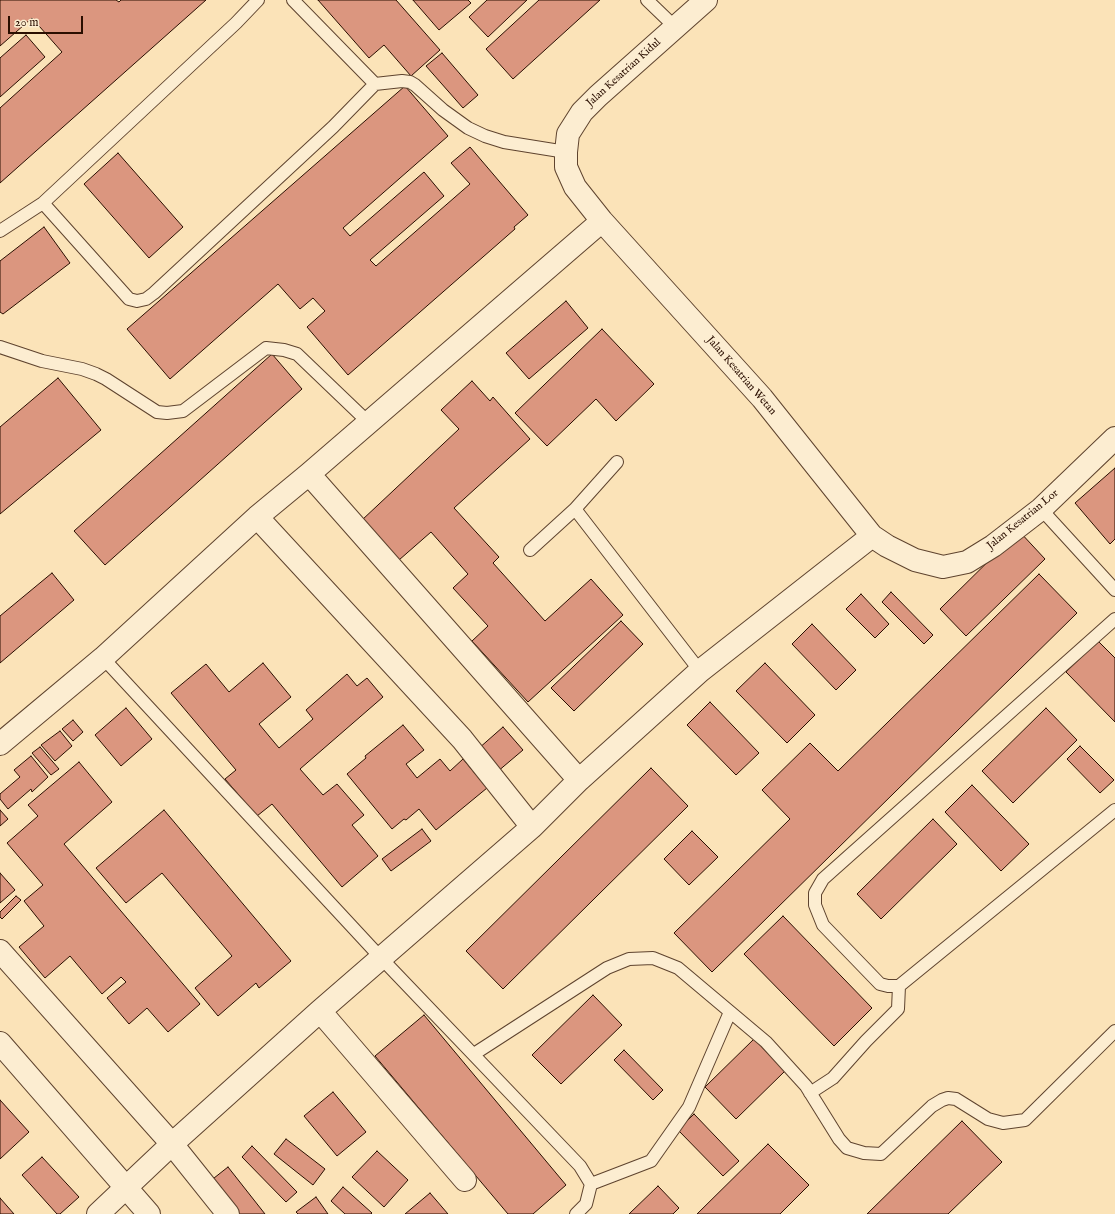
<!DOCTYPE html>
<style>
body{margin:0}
#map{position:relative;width:1115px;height:1214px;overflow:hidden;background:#fbe3b8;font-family:"IM FELL English",serif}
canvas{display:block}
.scale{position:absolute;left:8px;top:16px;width:75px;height:18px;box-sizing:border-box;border:2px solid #2a0e00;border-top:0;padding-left:5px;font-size:12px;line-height:14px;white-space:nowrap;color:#2a0e00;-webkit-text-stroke:3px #fcedd1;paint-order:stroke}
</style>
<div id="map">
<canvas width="1115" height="1214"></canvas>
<div class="scale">20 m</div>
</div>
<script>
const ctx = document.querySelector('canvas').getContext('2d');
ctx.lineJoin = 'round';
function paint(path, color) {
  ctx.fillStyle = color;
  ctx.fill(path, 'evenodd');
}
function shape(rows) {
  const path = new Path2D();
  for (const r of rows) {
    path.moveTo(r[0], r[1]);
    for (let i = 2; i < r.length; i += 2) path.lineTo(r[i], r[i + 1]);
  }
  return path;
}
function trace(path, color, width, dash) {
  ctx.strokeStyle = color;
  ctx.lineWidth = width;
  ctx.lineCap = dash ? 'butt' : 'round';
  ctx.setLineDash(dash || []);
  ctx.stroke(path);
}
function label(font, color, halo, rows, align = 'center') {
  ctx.font = font + ' "IM FELL English",serif';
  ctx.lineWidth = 3;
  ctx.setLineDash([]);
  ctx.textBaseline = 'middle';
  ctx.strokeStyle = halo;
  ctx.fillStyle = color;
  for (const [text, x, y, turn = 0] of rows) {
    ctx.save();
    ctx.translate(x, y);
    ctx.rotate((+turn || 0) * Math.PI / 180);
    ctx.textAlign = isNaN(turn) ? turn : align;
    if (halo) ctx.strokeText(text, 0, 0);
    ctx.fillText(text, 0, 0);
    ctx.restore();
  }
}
const building = shape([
 [0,0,116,0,119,2,121,0,206,0,0,183,0,108,62,52,32,18,0,46,0,0],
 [318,0,396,0,440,50,411,76,384,45,369,58,318,0],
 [413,0,468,0,471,3,439,30,413,0],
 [487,0,527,0,488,37,469,17,487,0],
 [539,0,600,0,513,79,486,49,539,0],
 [26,35,45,57,0,97,0,58,26,35],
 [442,53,478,95,463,108,426,66,442,53],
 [405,86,448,136,343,228,350,236,424,172,444,196,370,260,376,266,470,184,451,163,470,147,528,215,514,227,515,229,348,375,307,327,325,311,313,298,300,309,278,284,170,379,127,329,405,86],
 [118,153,183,227,149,258,84,184,118,153],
 [44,227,70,263,3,314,0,312,0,261,44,227],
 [566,301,588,328,529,379,506,353,566,301],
 [602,329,654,384,616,421,596,399,547,446,515,413,602,329],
 [272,354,302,389,105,565,74,531,272,354],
 [58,378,101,430,0,514,0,427,58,378],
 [472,381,490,401,493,397,530,439,454,508,499,557,493,563,545,621,591,579,623,615,528,702,472,641,488,626,453,588,468,574,431,532,399,560,362,520,459,429,441,410,472,381],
 [1115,468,1115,539,1110,544,1075,503,1115,468],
 [1019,531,1045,559,966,636,940,609,1019,531],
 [52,573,74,600,0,663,0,616,52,573],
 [1039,574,1077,613,712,972,674,933,790,819,762,790,810,743,838,771,1039,574],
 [891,592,933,635,924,644,882,602,891,592],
 [861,594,889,624,875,638,846,609,861,594],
 [621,621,643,644,574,711,551,688,621,621],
 [812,624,856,670,836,690,792,644,812,624],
 [1098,641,1115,658,1115,722,1066,672,1098,641],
 [263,663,291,697,259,724,279,748,313,719,306,710,347,674,357,686,367,678,383,697,300,769,323,795,337,784,364,815,352,825,378,856,342,887,272,804,257,816,225,779,236,770,171,693,206,664,229,692,263,663],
 [765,663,815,715,787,743,736,691,765,663],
 [710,702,759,753,736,775,687,725,710,702],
 [126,708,152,739,121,766,95,735,126,708],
 [1046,708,1077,740,1013,803,982,771,1046,708],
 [73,720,83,732,73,741,62,729,73,720],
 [403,725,424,750,406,764,417,778,440,759,450,771,463,759,487,788,436,830,419,809,406,820,404,819,392,829,347,774,366,758,365,756,403,725],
 [503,727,523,750,497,772,478,749,503,727],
 [60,731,72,746,55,761,41,745,60,731],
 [1080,746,1114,780,1100,793,1067,759,1080,746],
 [40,747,59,769,51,775,32,753,40,747],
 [31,756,48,777,32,792,31,789,8,809,0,799,0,794,20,777,14,770,31,756],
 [79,762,112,802,64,844,200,1004,168,1032,147,1008,129,1024,107,998,126,982,121,977,102,994,70,956,45,978,19,947,44,926,24,901,43,885,7,843,38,816,28,805,79,762],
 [651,768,688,806,503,989,466,951,651,768],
 [972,785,1029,844,1001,871,945,812,972,785],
 [0,810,8,819,0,826,0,810],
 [164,810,291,961,259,988,256,983,218,1016,195,988,232,956,162,873,126,903,96,868,164,810],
 [933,819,957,844,881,919,857,894,933,819],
 [422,829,431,841,391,871,382,859,422,829],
 [692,831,718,857,689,885,664,859,692,831],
 [0,873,15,890,0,903,0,873],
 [16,896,21,900,2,919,0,917,0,912,16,896],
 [783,916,872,1008,834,1046,744,954,783,916],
 [593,995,622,1025,561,1084,532,1055,593,995],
 [424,1015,566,1185,533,1214,508,1214,375,1056,424,1015],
 [754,1039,785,1071,736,1119,705,1087,754,1039],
 [624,1050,663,1090,653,1100,614,1060,624,1050],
 [333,1092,366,1132,337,1156,304,1116,333,1092],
 [0,1100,29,1132,0,1159,0,1100],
 [694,1114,739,1161,723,1176,678,1130,694,1114],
 [962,1121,1002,1162,948,1214,867,1214,962,1121],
 [286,1139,325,1169,313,1185,274,1154,286,1139],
 [768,1144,809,1185,780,1214,697,1214,768,1144],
 [252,1146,297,1192,286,1202,242,1157,252,1146],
 [377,1151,408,1180,384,1207,352,1177,377,1151],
 [42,1157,79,1197,60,1214,57,1214,22,1175,42,1157],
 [228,1167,265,1214,234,1214,209,1182,228,1167],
 [658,1186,679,1208,673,1214,629,1214,658,1186],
 [343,1187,372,1213,371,1214,345,1214,331,1201,343,1187],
 [430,1193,448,1214,405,1214,430,1193],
 [316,1197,328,1214,298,1214,296,1212,316,1197],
 [0,1198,14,1214,0,1214,0,1198]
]);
const lane = shape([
 [647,0,675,27],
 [375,84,402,81,410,82,415,85,443,110,468,128,485,136,504,142,566,152],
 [43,203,129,299,137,301,146,299,154,293,333,127,375,84,293,0],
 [0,231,43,203,236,23,258,0],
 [0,347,42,361,82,369,96,374,106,379,157,412,167,413,183,411,266,348,284,350,297,354,368,422],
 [617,462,575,509,700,671],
 [1041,509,1115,590],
 [530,550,575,509],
 [1115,619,823,879,815,893,815,905,823,925,880,984,888,986,899,986,1115,810],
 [103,658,382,959,580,1166,591,1184,586,1204,576,1214],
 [474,1054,607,968,629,959,653,958,678,968,766,1042,806,1086,839,1139,847,1148,864,1153,881,1154,932,1106,942,1100,948,1098,956,1099,988,1119,1003,1123,1025,1120,1115,1031],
 [810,1093,833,1078,866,1041,898,1009,899,986],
 [591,1184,651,1161,689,1107,730,1012]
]);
const street = shape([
 [706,0,598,96,582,112,568,134,566,152,566,167,575,187,602,221,762,398,872,536,887,546,915,560,943,567,967,562,993,546,1041,509,1115,438],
 [309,474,579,780],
 [257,517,462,739,532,827],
 [0,744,103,658,257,517,309,474,602,221],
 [0,951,172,1144,228,1214],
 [320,1011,465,1180],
 [0,1043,149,1214],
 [98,1214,172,1144,320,1011,532,827,579,780,700,671,872,536]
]);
const streetNames = [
 ["Jalan Kesatrian Kidul",624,73,-42],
 ["Jalan Kesatrian Wetan",741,376,49],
 ["Jalan Kesatrian Lor",1023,520,-39]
];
paint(building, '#db967f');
trace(building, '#2a0e00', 1);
trace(lane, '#5e432e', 14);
trace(street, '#5e432e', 24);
trace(lane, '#fcedd1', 12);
trace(street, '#fcedd1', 22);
label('11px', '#2a0e00', '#fcedd1', streetNames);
</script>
